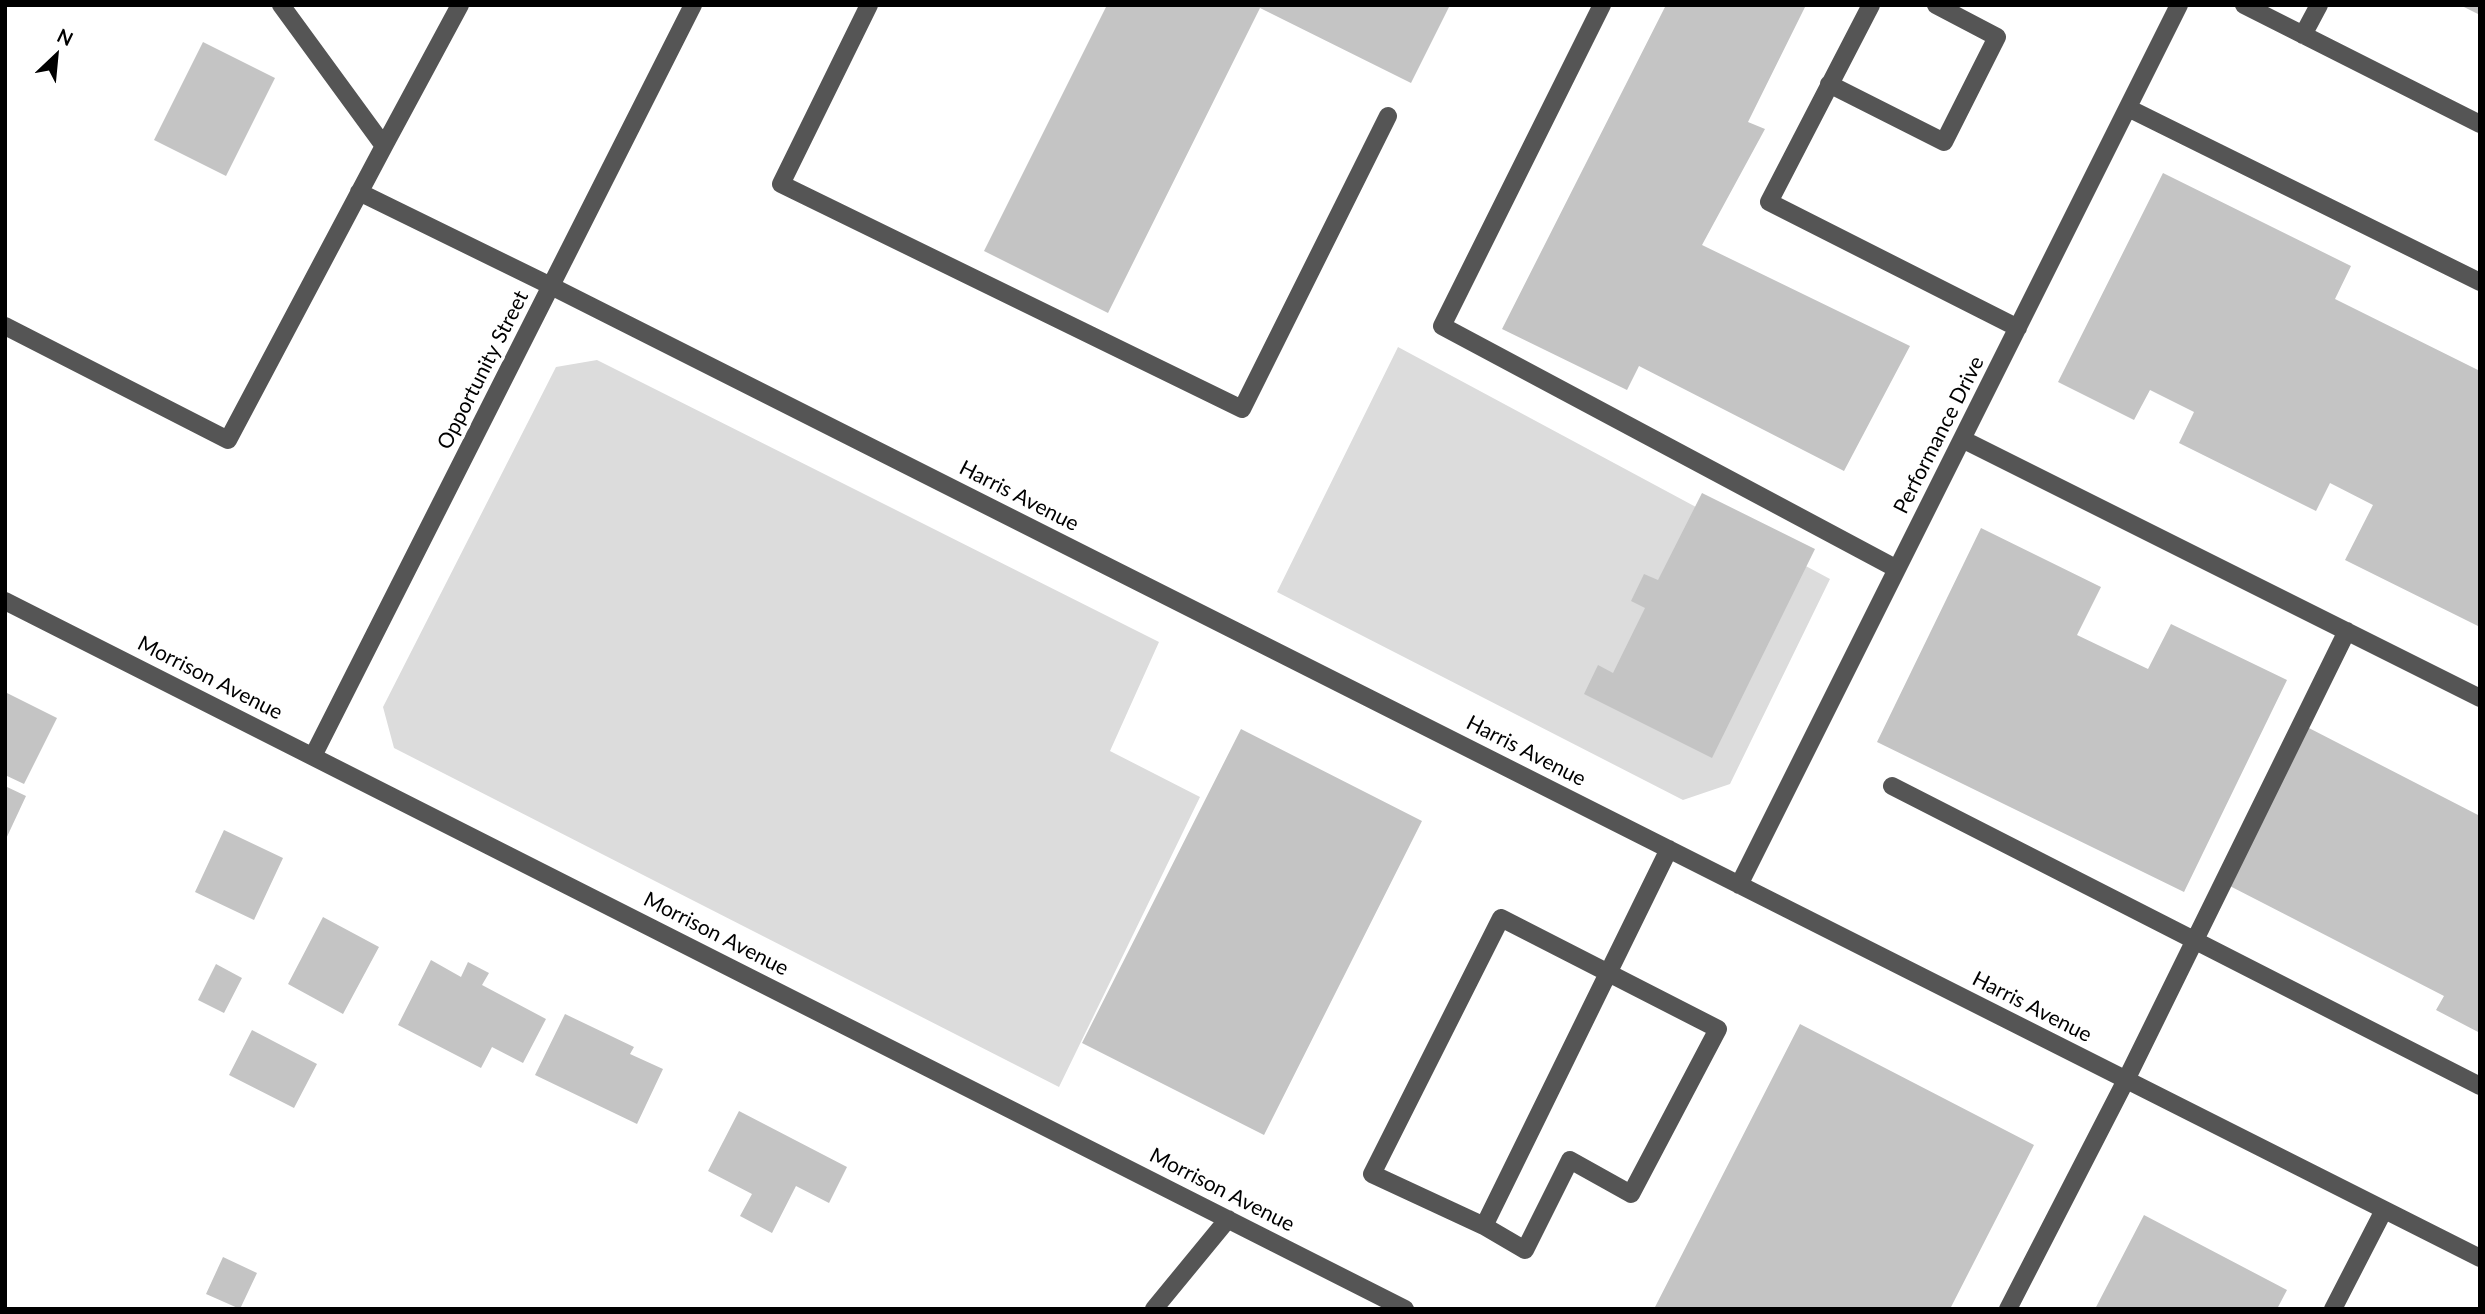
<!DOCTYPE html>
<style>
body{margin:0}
#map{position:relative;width:2485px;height:1314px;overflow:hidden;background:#fff;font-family:Lato,sans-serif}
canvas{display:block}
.frame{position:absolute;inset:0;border:7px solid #000;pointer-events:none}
.north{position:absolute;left:21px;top:21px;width:70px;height:70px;-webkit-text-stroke:5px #fff;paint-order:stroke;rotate:26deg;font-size:19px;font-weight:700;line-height:28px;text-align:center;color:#000}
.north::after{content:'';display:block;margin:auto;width:24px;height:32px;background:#000;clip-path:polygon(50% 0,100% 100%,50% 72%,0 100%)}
</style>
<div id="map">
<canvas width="2485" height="1314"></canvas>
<div class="frame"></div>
<div class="north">N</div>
</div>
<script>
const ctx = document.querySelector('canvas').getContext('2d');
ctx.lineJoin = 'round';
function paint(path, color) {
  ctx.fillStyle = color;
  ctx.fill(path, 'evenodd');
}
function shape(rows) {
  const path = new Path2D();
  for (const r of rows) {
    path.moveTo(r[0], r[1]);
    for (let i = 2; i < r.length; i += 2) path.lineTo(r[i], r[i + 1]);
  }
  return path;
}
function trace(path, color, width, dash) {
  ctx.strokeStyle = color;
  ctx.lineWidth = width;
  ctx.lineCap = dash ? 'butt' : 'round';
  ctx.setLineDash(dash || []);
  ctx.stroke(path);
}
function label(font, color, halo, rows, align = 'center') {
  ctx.font = font + ' Lato,sans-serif';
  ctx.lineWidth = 7;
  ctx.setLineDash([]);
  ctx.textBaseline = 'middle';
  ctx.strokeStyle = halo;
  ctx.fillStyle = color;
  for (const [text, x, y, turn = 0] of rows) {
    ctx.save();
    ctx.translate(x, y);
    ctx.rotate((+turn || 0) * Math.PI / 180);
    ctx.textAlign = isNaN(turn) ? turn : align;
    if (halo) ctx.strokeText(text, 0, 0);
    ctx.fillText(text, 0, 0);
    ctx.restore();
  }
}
const green = shape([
 [1398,347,1830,579,1730,784,1683,800,1277,592],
 [597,360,1159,642,1110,751,1200,797,1059,1087,394,748,383,707,556,367]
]);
const building = shape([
 [1107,5,1450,5,1411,83,1260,8,1108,313,984,251],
 [1666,5,1806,5,1748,122,1765,129,1702,245,1910,346,1844,471,1639,366,1627,390,1502,329],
 [2460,5,2480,5,2480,15],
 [203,42,275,78,226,176,154,140],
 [2163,173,2351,266,2335,299,2480,371,2480,627,2345,560,2373,505,2330,483,2316,511,2179,443,2194,412,2150,390,2134,420,2058,382],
 [1702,493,1815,549,1712,758,1584,694,1598,665,1613,673,1645,608,1631,601,1644,574,1658,580],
 [1981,528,2101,587,2077,635,2148,669,2171,624,2287,680,2184,892,1877,742],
 [5,692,57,718,24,784,5,775],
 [2305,726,2480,816,2480,1033,2436,1010,2444,996,2224,883],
 [1241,729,1422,821,1264,1135,1082,1043],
 [5,786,26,796,5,841],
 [224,830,283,858,254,920,195,892],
 [323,917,379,947,343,1014,288,984],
 [431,960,461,977,468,962,489,973,482,985,546,1019,523,1063,492,1047,481,1068,398,1025],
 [216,964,242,978,224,1013,198,1000],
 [565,1014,634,1047,630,1054,663,1069,637,1124,535,1075],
 [1800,1024,2034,1145,1950,1309,1654,1309],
 [252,1030,317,1064,294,1108,229,1075],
 [739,1111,847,1167,829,1203,796,1186,772,1233,740,1216,752,1194,708,1171],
 [2144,1215,2287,1290,2277,1309,2095,1309],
 [223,1257,257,1273,240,1309,206,1294]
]);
const minor = shape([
 [281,5,384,146,460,5],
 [869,5,781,184,1242,409,1388,116],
 [1602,5,1442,326,1897,569],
 [1871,5,1769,202,2018,328],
 [2244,5,2480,124],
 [2303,35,2319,5],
 [1829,84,1944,142,1997,37,1936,5],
 [2128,108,2480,282],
 [359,192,551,286,2480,1258],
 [5,326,228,440,384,146],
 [1962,439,2480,698],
 [5,601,1405,1309],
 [313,756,693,5],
 [1892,786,2480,1086],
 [1739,885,2179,5],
 [1501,918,1718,1029,1631,1194,1570,1160,1525,1250,1484,1226,1372,1174,1501,918],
 [1484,1226,1669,849],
 [1154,1309,1228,1219],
 [2008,1309,2126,1080,2347,631],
 [2333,1309,2384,1210]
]);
const streetNames = [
 ["Opportunity Street",483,370,-63],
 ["Performance Drive",1939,435,-63],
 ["Harris Avenue",1019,496,27],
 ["Morrison Avenue",210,678,27],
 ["Harris Avenue",1526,751,27],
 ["Morrison Avenue",716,934,27],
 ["Harris Avenue",2032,1007,27],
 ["Morrison Avenue",1222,1190,27]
];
paint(green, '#dcdcdc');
paint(building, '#c4c4c4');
trace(minor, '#555', 18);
label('21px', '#000', '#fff', streetNames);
</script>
